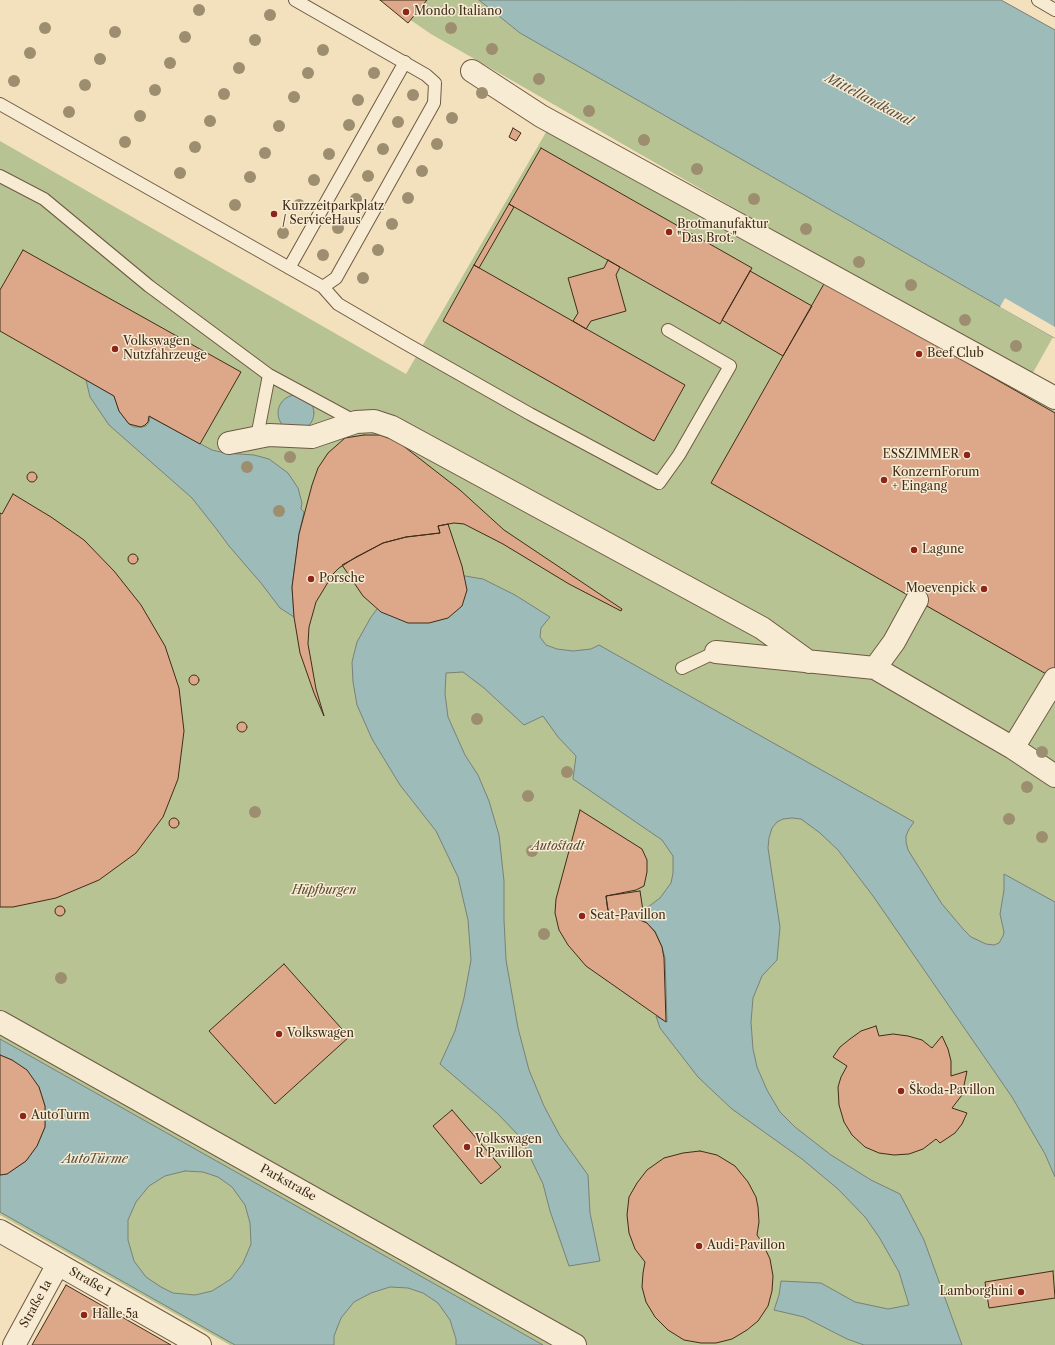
<!DOCTYPE html>
<meta charset="utf-8">
<style>
body{margin:0}
canvas{display:block;background:#f3e0bc}
</style>
<canvas width="1055" height="1345"></canvas>
<script>
const ctx = document.querySelector('canvas').getContext('2d');
ctx.lineJoin = 'round';
function paint(path, color) {
  ctx.fillStyle = color;
  ctx.fill(path, 'evenodd');
}
function shape(rows) {
  const path = new Path2D();
  for (const r of rows) {
    if (r.length === 3) {
      path.moveTo(r[0] + r[2], r[1]);
      path.arc(r[0], r[1], r[2], 0, 2 * Math.PI);
      continue;
    }
    path.moveTo(r[0], r[1]);
    for (let i = 2; i < r.length; i += 2) path.lineTo(r[i], r[i + 1]);
  }
  return path;
}
function trace(path, color, width, dash) {
  ctx.strokeStyle = color;
  ctx.lineWidth = width;
  ctx.lineCap = dash ? 'butt' : 'round';
  ctx.setLineDash(dash || []);
  ctx.stroke(path);
}
function label(font, color, halo, rows, align = 'center') {
  ctx.font = font + ' "Libre Caslon Text",serif';
  ctx.lineWidth = 3;
  ctx.setLineDash([]);
  ctx.textBaseline = 'middle';
  ctx.strokeStyle = halo;
  ctx.fillStyle = color;
  for (const [text, x, y, turn = 0] of rows) {
    ctx.save();
    ctx.translate(x, y);
    ctx.rotate((+turn || 0) * Math.PI / 180);
    ctx.textAlign = isNaN(turn) ? turn : align;
    if (halo) ctx.strokeText(text, 0, 0);
    ctx.fillText(text, 0, 0);
    ctx.restore();
  }
}
const green = shape([
 [381,0,479,0,520,33,1053,337,1030,378,431,34],
 [549,127,1055,411,1055,1345,230,1345,0,1215,0,141,406,374]
]);
const water = shape([
 [479,0,1001,0,1055,30,1055,338,520,33,479,0],
 [86,380,114,396,119,411,129,424,134,427,141,427,146,426,149,422,150,417,212,450,225,453,254,455,269,459,288,473,298,488,302,503,301,509,304,512,299,534,292,587,294,617,280,608,261,583,229,546,218,531,192,498,109,425,90,397,86,380],
 [296,413,18],
 [459,575,483,579,515,595,550,617,541,628,540,637,546,645,557,649,573,651,591,649,599,645,914,822,909,829,906,836,906,842,908,850,942,904,964,930,971,937,986,944,994,945,999,943,1003,936,1004,932,1000,914,1004,890,1004,874,1055,902,1055,1177,1045,1154,1012,1097,873,896,838,850,820,833,801,819,792,818,783,819,777,822,772,828,769,838,768,848,780,927,777,960,762,976,753,998,751,1022,753,1049,757,1067,767,1090,780,1112,795,1127,831,1155,871,1180,900,1194,924,1240,962,1345,864,1345,847,1339,804,1317,774,1310,779,1295,781,1281,821,1283,855,1302,888,1309,909,1305,899,1272,879,1237,865,1217,838,1189,802,1159,732,1109,717,1095,698,1077,660,1028,656,1016,667,1022,665,958,662,947,655,931,646,922,629,915,648,907,660,898,671,883,673,873,673,856,662,840,573,779,576,756,558,737,543,716,524,725,484,688,463,672,446,673,445,694,448,717,465,755,478,775,489,801,499,835,504,881,504,920,506,960,518,1028,529,1070,544,1106,560,1136,588,1175,590,1213,600,1261,569,1266,550,1211,543,1184,521,1138,498,1114,440,1064,455,1031,464,998,471,960,468,920,458,877,436,831,400,785,372,739,357,705,353,682,352,662,357,642,371,617,384,600,459,575],
 [0,1039,543,1345,456,1345,456,1339,450,1320,438,1303,423,1293,408,1288,390,1287,371,1293,354,1302,341,1318,334,1336,334,1345,235,1345,0,1212,0,1175,7,1174,26,1161,37,1146,45,1127,45,1106,39,1087,26,1070,12,1060,0,1055,0,1039],
 [185,1171,203,1172,218,1177,232,1187,245,1205,250,1223,251,1244,243,1263,231,1279,212,1291,195,1295,173,1293,161,1287,146,1277,134,1261,128,1240,128,1220,136,1202,149,1186,165,1176,185,1171]
]);
const pier = shape([
 [1005,298,1055,327,1055,338,1000,307]
]);
const building = shape([
 [380,0,427,0,408,23,380,0],
 [513,128,521,133,516,141,509,137,513,128],
 [541,148,752,268,720,324,509,204,541,148],
 [509,204,514,207,479,268,474,265,509,204],
 [23,250,241,372,200,444,149,416,148,422,145,425,141,427,129,424,119,411,114,396,0,331,0,290,23,250],
 [608,260,620,267,616,275,626,311,591,321,586,329,573,321,578,313,568,278,604,268,608,260],
 [474,265,685,385,654,441,443,321,474,265],
 [750,271,812,306,783,356,722,320,750,271],
 [825,282,1055,413,1055,679,711,483,825,282],
 [364,435,380,435,397,441,460,490,504,530,622,609,621,611,569,584,503,544,464,524,454,523,438,526,440,533,406,537,383,543,356,557,339,568,333,574,316,602,309,627,308,644,316,689,324,716,314,693,300,653,294,617,292,587,299,534,312,485,318,468,328,453,345,438,364,435],
 [32,477,5],
 [13,494,51,517,84,540,114,571,141,605,165,646,179,688,184,731,178,779,163,817,136,853,99,880,56,898,13,907,0,907,0,513,2,514,13,494],
 [448,524,462,566,467,590,462,606,448,618,429,623,408,623,381,612,363,596,342,565,383,543,406,537,440,533,438,526,448,524],
 [133,559,5],
 [194,680,5],
 [242,727,5],
 [580,810,642,849,647,860,647,872,644,886,636,890,606,896,607,905,609,916,623,915,635,918,647,923,655,932,662,947,664,958,666,1022,586,966,568,945,559,930,555,913,556,899,580,810],
 [174,823,5],
 [640,891,643,911,609,916,606,896,640,891],
 [60,911,5],
 [284,964,349,1037,275,1104,209,1031,284,964],
 [876,1026,879,1036,893,1034,908,1036,922,1040,932,1048,942,1036,948,1049,951,1061,951,1076,967,1071,962,1095,952,1108,967,1113,962,1124,955,1133,940,1143,936,1139,923,1149,909,1154,894,1155,879,1153,865,1147,852,1135,844,1122,839,1105,838,1087,841,1077,847,1066,833,1057,840,1047,850,1039,861,1031,876,1026],
 [0,1055,12,1060,27,1070,39,1087,45,1106,45,1127,37,1146,26,1161,7,1174,0,1175,0,1055],
 [452,1110,501,1167,481,1184,433,1126,452,1110],
 [700,1151,717,1155,735,1166,748,1182,756,1197,758,1207,759,1222,757,1235,763,1244,770,1259,773,1276,772,1291,768,1306,758,1321,747,1330,732,1339,716,1343,701,1343,684,1340,668,1330,655,1317,646,1302,642,1287,643,1273,645,1262,635,1249,629,1233,627,1215,629,1197,637,1183,647,1170,664,1158,683,1153,700,1151],
 [1053,1271,1055,1298,989,1308,985,1282,1053,1271],
 [66,1285,171,1345,32,1345,66,1285]
]);
const lane = shape([
 [1038,0,1055,10],
 [0,104,323,287,336,278,434,103,435,83,426,75,295,0],
 [0,176,44,199,149,286,269,375,257,437],
 [289,268,405,62],
 [323,287,338,304,403,342,530,414,659,483,679,455,730,366,668,330],
 [269,375,356,422],
 [682,668,716,652]
]);
const street = shape([
 [472,71,541,116,1055,398],
 [229,443,269,435,312,437,356,422,374,421,392,427,762,628,809,662],
 [716,652,875,668,1013,748,1055,776],
 [875,668,894,642,917,600],
 [1013,748,1055,679],
 [0,1022,575,1345],
 [0,1231,200,1345],
 [14,1345,58,1264]
]);
const trees = [
 [199,10],
 [270,15],
 [45,28],
 [451,28],
 [115,32],
 [185,37],
 [255,40],
 [492,49],
 [323,50],
 [30,53],
 [100,59],
 [170,63],
 [239,68],
 [308,73],
 [374,73],
 [539,79],
 [14,81],
 [85,85],
 [155,90],
 [482,93],
 [224,94],
 [413,95],
 [294,97],
 [358,100],
 [589,111],
 [69,112],
 [140,116],
 [452,118],
 [210,121],
 [398,122],
 [349,125],
 [279,126],
 [644,140],
 [125,142],
 [437,144],
 [195,147],
 [383,149],
 [265,153],
 [329,154],
 [697,169],
 [422,171],
 [180,173],
 [368,176],
 [250,177],
 [314,180],
 [408,198],
 [356,199],
 [754,199],
 [235,205],
 [299,205],
 [392,224],
 [338,228],
 [806,229],
 [283,233],
 [378,250],
 [323,255],
 [859,262],
 [363,278],
 [911,285],
 [965,320],
 [1016,346],
 [290,457],
 [247,467],
 [279,511],
 [477,719],
 [1042,752],
 [567,772],
 [1027,787],
 [528,796],
 [255,812],
 [1009,819],
 [1042,837],
 [532,851],
 [544,934],
 [61,978]
];
const markers = [
 [406,12,4,"#8f2418"],
 [274,214,4,"#8f2418"],
 [669,232,4,"#8f2418"],
 [115,349,4,"#8f2418"],
 [919,354,4,"#8f2418"],
 [967,455,4,"#8f2418"],
 [884,480,4,"#8f2418"],
 [914,550,4,"#8f2418"],
 [311,579,4,"#8f2418"],
 [984,589,4,"#8f2418"],
 [582,916,4,"#8f2418"],
 [279,1034,4,"#8f2418"],
 [901,1091,4,"#8f2418"],
 [23,1116,4,"#8f2418"],
 [467,1147,4,"#8f2418"],
 [699,1246,4,"#8f2418"],
 [1021,1292,4,"#8f2418"],
 [84,1315,4,"#8f2418"]
];
const poiNames = [
 ["Mondo Italiano",414,12],
 ["Kurzzeitparkplatz",282,207],
 ["/ ServiceHaus",282,221],
 ["Brotmanufaktur",677,225],
 ["\"Das Brot.\"",677,239],
 ["Volkswagen",123,342],
 ["Nutzfahrzeuge",123,356],
 ["Beef Club",927,354],
 ["ESSZIMMER",959,455,"right"],
 ["KonzernForum",892,473],
 ["+ Eingang",892,487],
 ["Lagune",922,550],
 ["Porsche",319,579],
 ["Moevenpick",976,589,"right"],
 ["Seat-Pavillon",590,916],
 ["Volkswagen",287,1034],
 ["Škoda-Pavillon",909,1091],
 ["AutoTurm",31,1116],
 ["Volkswagen",475,1140],
 ["R Pavillon",475,1154],
 ["Audi-Pavillon",707,1246],
 ["Lamborghini",1013,1292,"right"],
 ["Halle 5a",92,1315]
];
const parkNames = [
 ["Autostadt",558,847],
 ["Hüpfburgen",324,891]
];
const streetNames = [
 ["Parkstraße",288,1183,29],
 ["Straße 1",90,1282,30],
 ["Straße 1a",36,1304,-61]
];
const waterNames = [
 ["Mittellandkanal",869,100,28],
 ["AutoTürme",95,1159]
];
paint(green, '#b8c393');
paint(water, '#9dbbb8');
trace(water, '#788279', 1);
paint(pier, '#f3e0bc');
paint(building, '#dda789');
trace(building, '#412d1a', 1);
trace(lane, '#6e5a42', 14);
trace(street, '#6e5a42', 24);
trace(lane, '#f7ebd3', 12);
trace(street, '#f7ebd3', 22);
ctx.fillStyle = '#9e8e70';
for (const [x, y] of trees) {
  ctx.beginPath();
  ctx.arc(x, y, 6, 0, 2 * Math.PI);
  ctx.fill();
}
for (const [x, y, r, color] of markers) {
  const dot = new Path2D();
  dot.arc(x, y, r, 0, 2 * Math.PI);
  ctx.fillStyle = color;
  ctx.fill(dot);
  trace(dot, '#f7ebd3', 1.5);
}
label('12px', '#412d1a', '#f7ebd3', poiNames, 'left');
label('italic 12px', '#594b32', '#f7ebd3', parkNames);
label('12px', '#412d1a', '#f7ebd3', streetNames);
label('italic 13px', '#585042', '#f7ebd3', waterNames);
</script>
